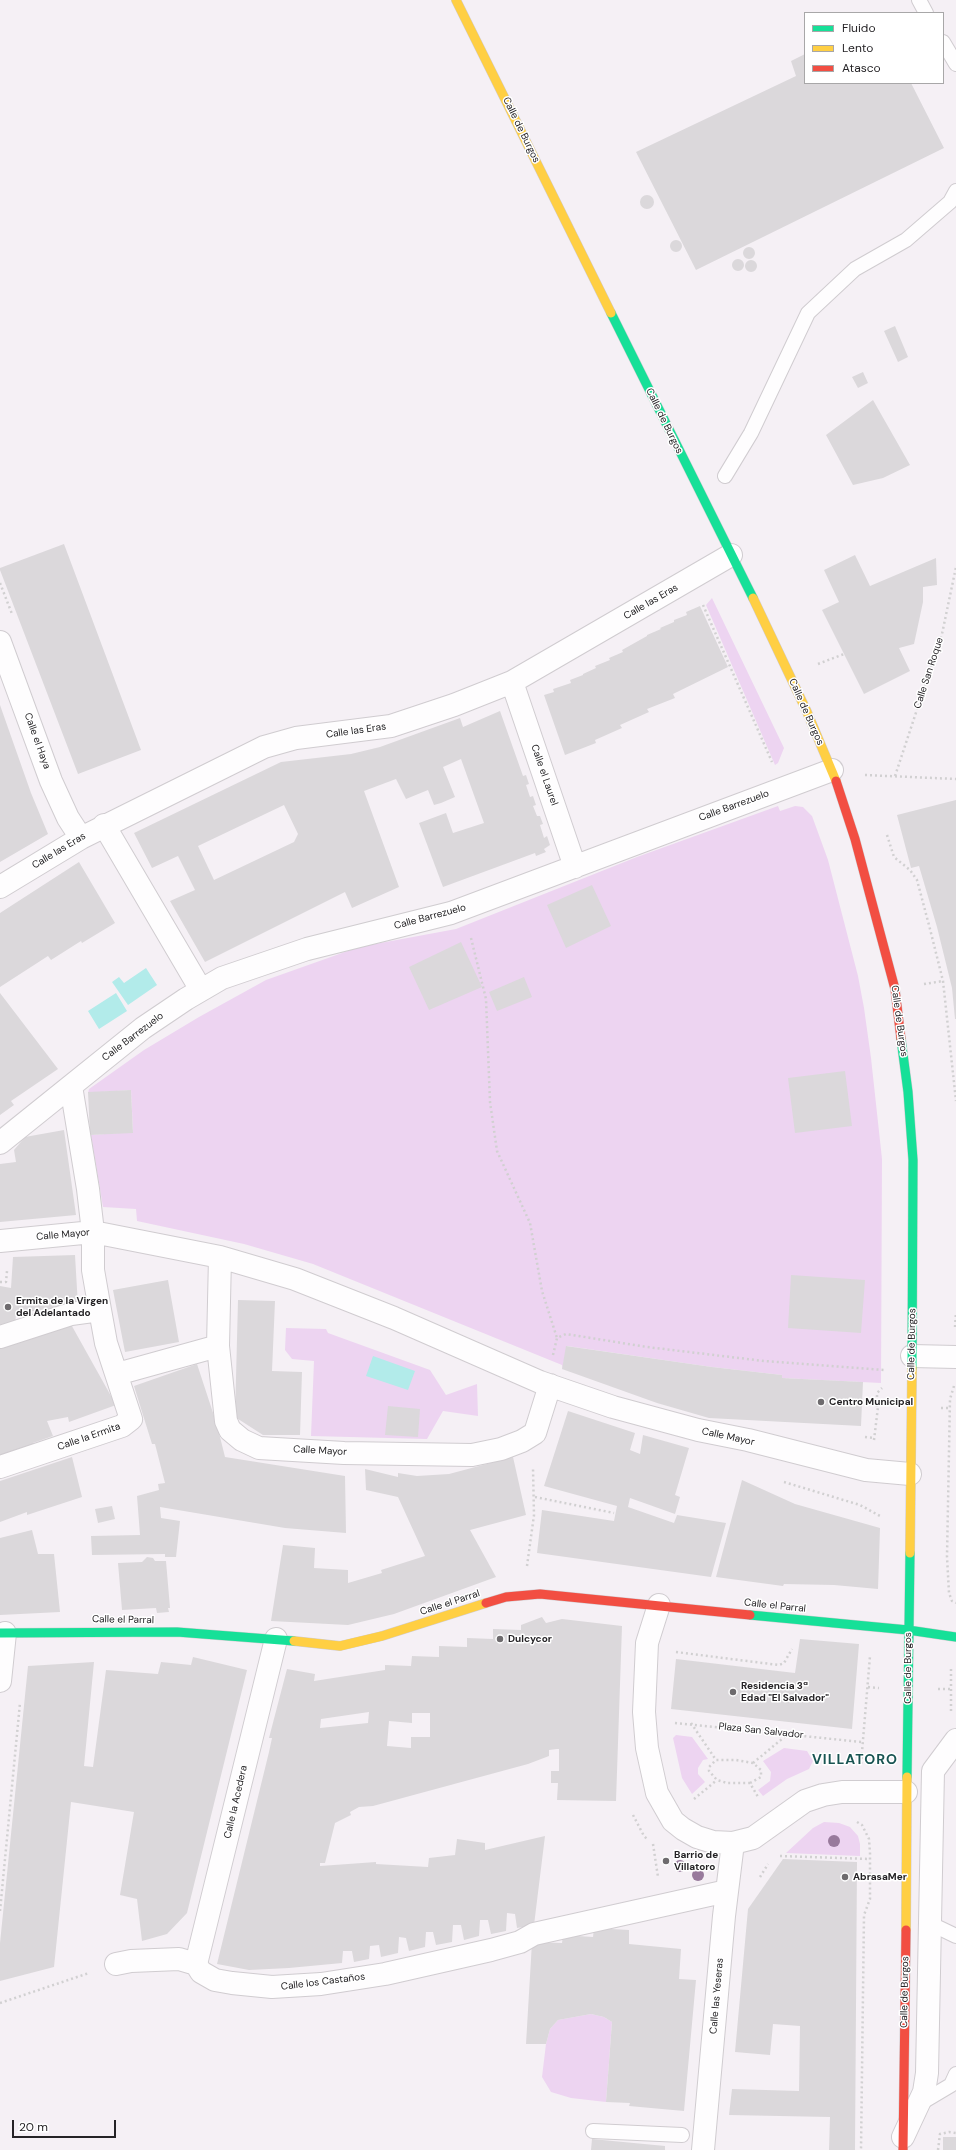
<!DOCTYPE html>
<meta charset="utf-8">
<style>
body{margin:0}
#map{position:relative;width:956px;height:2150px;overflow:hidden;background:#f5f0f5;font-family:"DM Sans",sans-serif}
canvas{display:block}
.legend{position:absolute;left:804px;top:12px;width:140px;height:72px;box-sizing:border-box;background:#fff;border:1px solid #a8a7a8;margin:0;padding:5px 7px;list-style:none;font-size:12px;color:#252326}
.legend li{display:flex;align-items:center;gap:8px;height:20px}
.legend b{width:20px;border:1px solid #a8a7a8}
.scale{position:absolute;left:12px;top:2120px;width:104px;height:18px;box-sizing:border-box;border:2px solid #252326;border-top:0;padding-left:5px;font-size:12px;line-height:14px;white-space:nowrap;color:#252326;-webkit-text-stroke:3px #fff;paint-order:stroke}
</style>
<div id="map">
<canvas width="956" height="2150"></canvas>
<ul class="legend">
<li><b style="height:5px;background:#16e098"></b>Fluido</li>
<li><b style="height:5px;background:#ffcf43"></b>Lento</li>
<li><b style="height:5px;background:#f24e42"></b>Atasco</li>
</ul>
<div class="scale">20 m</div>
</div>
<script>
const ctx = document.querySelector('canvas').getContext('2d');
ctx.lineJoin = 'round';
function paint(path, color) {
  ctx.fillStyle = color;
  ctx.fill(path, 'evenodd');
}
function shape(rows) {
  const path = new Path2D();
  for (const r of rows) {
    if (r.length === 3) {
      path.moveTo(r[0] + r[2], r[1]);
      path.arc(r[0], r[1], r[2], 0, 2 * Math.PI);
      continue;
    }
    path.moveTo(r[0], r[1]);
    for (let i = 2; i < r.length; i += 2) path.lineTo(r[i], r[i + 1]);
  }
  return path;
}
function trace(path, color, width, dash) {
  ctx.strokeStyle = color;
  ctx.lineWidth = width;
  ctx.lineCap = dash ? 'butt' : 'round';
  ctx.setLineDash(dash || []);
  ctx.stroke(path);
}
function label(font, color, halo, rows, align = 'center') {
  ctx.font = font + ' "DM Sans",sans-serif';
  ctx.lineWidth = 3;
  ctx.setLineDash([]);
  ctx.textBaseline = 'middle';
  ctx.strokeStyle = halo;
  ctx.fillStyle = color;
  for (const [text, x, y, turn = 0] of rows) {
    ctx.save();
    ctx.translate(x, y);
    ctx.rotate((+turn || 0) * Math.PI / 180);
    ctx.textAlign = isNaN(turn) ? turn : align;
    if (halo) ctx.strokeText(text, 0, 0);
    ctx.fillText(text, 0, 0);
    ctx.restore();
  }
}
const green = shape([
 [712,598,784,748,778,763,775,765,706,605],
 [778,806,780,811,795,806,803,807,812,816,828,860,858,976,864,1008,871,1058,882,1159,881,1383,782,1378,782,1375,712,1367,567,1346,562,1370,562,1365,313,1264,244,1244,137,1221,136,1209,103,1207,91,1135,133,1132,131,1090,88,1093,89,1089,144,1050,199,1017,266,980,359,947,456,929,637,857],
 [286,1328,326,1329,328,1333,430,1370,446,1395,477,1384,478,1416,443,1411,427,1439,311,1436,314,1361,292,1359,285,1350],
 [676,1735,692,1737,708,1759,703,1760,698,1768,698,1774,705,1782,692,1794,682,1778,673,1738],
 [784,1748,807,1751,813,1761,809,1769,787,1779,763,1796,758,1790,770,1781,771,1772,763,1761],
 [824,1822,839,1823,850,1827,858,1836,860,1844,860,1856,786,1853,813,1828],
 [591,2014,604,2017,612,2022,606,2102,571,2098,551,2092,542,2077,546,2044,550,2029,558,2020]
]);
const water = shape([
 [146,968,157,985,128,1005,112,982,119,977,124,983],
 [116,993,127,1011,99,1029,88,1011],
 [373,1356,415,1371,408,1390,366,1376]
]);
const building = shape([
 [805,54,805,83,911,83,944,148,696,270,636,152,796,76,791,61],
 [647,202,7],
 [676,246,6],
 [749,253,6],
 [738,265,6],
 [751,266,6],
 [895,326,908,357,898,362,884,331],
 [863,372,868,383,858,388,852,377],
 [873,400,910,465,883,478,853,485,826,435],
 [64,544,141,750,78,774,0,570,0,568],
 [855,555,870,586,936,558,937,585,923,587,923,602,914,644,899,648,910,671,864,694,822,610,839,602,824,570],
 [700,606,728,667,673,694,675,698,647,709,649,712,620,725,622,728,595,740,596,743,565,755,544,695,554,692,553,689,571,683,570,680,583,675,583,674,596,668,595,666,610,660,609,658,623,652,622,650,647,636,647,635,661,629,660,628,674,622,674,620,687,615,686,612],
 [0,705,31,793,48,834,0,862],
 [500,711,523,776,526,775,529,784,526,785,530,797,533,796,536,805,533,806,537,816,540,816,543,824,540,825,544,838,547,836,550,845,544,849,546,852,536,856,535,853,443,887,419,823,446,813,453,833,484,823,461,759,443,767,455,797,441,803,434,805,428,790,406,799,396,779,364,791,399,887,352,908,345,892,205,962,170,901,195,890,178,856,152,868,134,833,281,762,351,754,380,747,460,718,463,727],
 [284,805,298,834,294,842,214,880,198,846],
 [956,800,956,1019,955,1019,952,988,937,927,919,866,911,868,897,815],
 [79,862,115,923,82,943,81,941,51,960,48,956,0,987,0,913],
 [592,885,611,926,566,948,547,905],
 [461,942,482,987,429,1010,409,967],
 [524,977,532,997,497,1011,489,992],
 [0,993,58,1069,11,1101,14,1105,0,1115],
 [845,1071,852,1126,795,1133,788,1078],
 [131,1090,133,1133,90,1135,88,1092],
 [64,1130,76,1215,0,1222,0,1164,16,1162,14,1150,25,1137],
 [75,1255,78,1306,16,1313,15,1328,0,1326,0,1286,11,1288,13,1257],
 [791,1275,865,1280,861,1333,788,1328],
 [168,1280,179,1342,125,1352,113,1290],
 [238,1300,275,1301,272,1371,302,1372,300,1435,263,1435,235,1417],
 [68,1319,116,1405,69,1422,68,1417,47,1421,53,1436,33,1443,34,1448,0,1460,0,1345],
 [566,1346,712,1367,782,1375,782,1378,863,1382,861,1426,709,1418,657,1403,562,1369],
 [197,1364,217,1425,225,1457,345,1476,346,1533,285,1528,160,1507,161,1518,180,1521,176,1557,165,1557,165,1554,92,1555,91,1536,140,1535,137,1496,159,1490,158,1484,165,1483,155,1444,152,1444,134,1386],
 [388,1406,420,1409,418,1437,385,1435],
 [568,1411,635,1433,630,1450,640,1454,643,1435,689,1448,675,1495,680,1497,675,1514,630,1498,628,1507,674,1523,677,1515,726,1523,711,1577,537,1553,542,1510,614,1521,617,1506,544,1486],
 [72,1457,82,1497,27,1515,27,1512,0,1522,0,1481],
 [513,1457,526,1515,470,1530,496,1577,394,1614,348,1625,271,1621,283,1545,315,1548,314,1568,348,1570,348,1583,382,1573,381,1570,425,1556,398,1497,366,1490,365,1469,398,1477,398,1473,417,1476,449,1474],
 [742,1480,795,1504,880,1528,878,1589,834,1585,784,1584,783,1586,716,1577],
 [112,1506,115,1519,98,1523,95,1509],
 [32,1530,38,1554,54,1554,60,1612,0,1615,0,1538],
 [147,1557,153,1558,155,1561,166,1561,170,1608,168,1608,169,1612,157,1613,156,1608,122,1610,118,1563,142,1562],
 [542,1617,546,1623,562,1619,622,1626,616,1801,557,1800,558,1783,551,1783,551,1771,559,1771,559,1749,557,1749,549,1750,549,1756,528,1764,373,1806,359,1807,350,1812,351,1815,335,1823,325,1863,320,1863,320,1866,376,1862,376,1864,428,1867,429,1858,455,1855,457,1839,485,1843,485,1850,545,1836,534,1925,517,1928,515,1914,507,1913,506,1931,491,1934,488,1920,480,1920,479,1936,464,1940,461,1925,453,1925,452,1942,436,1945,433,1932,426,1932,425,1947,409,1951,406,1938,399,1937,398,1953,381,1957,379,1945,370,1946,369,1959,354,1962,352,1951,343,1951,342,1963,289,1968,249,1970,217,1964,269,1752,272,1738,269,1738,287,1669,315,1674,314,1681,385,1670,385,1665,411,1666,412,1656,439,1657,439,1646,467,1647,467,1638,493,1639,493,1629,521,1630,521,1625],
 [369,1712,368,1723,320,1728,321,1719],
 [412,1713,430,1713,430,1737,411,1737,411,1748,387,1746,389,1721,412,1723],
 [800,1639,859,1644,852,1729,671,1709,676,1659,795,1673],
 [193,1657,247,1670,187,1913,167,1934,142,1941,137,1899,120,1895,134,1812,71,1802,54,1967,0,1981,0,1943,28,1666,94,1662,84,1766,93,1767,106,1670,158,1674,161,1662,191,1665],
 [783,1859,857,1862,855,2150,829,2150,830,2117,729,2115,732,2089,799,2091,800,2026,773,2024,770,2055,735,2052,748,1909],
 [594,1928,629,1930,629,1944,681,1949,679,1979,696,1980,684,2111,629,2106,630,2103,606,2102,612,2022,604,2017,591,2014,558,2020,550,2029,546,2044,526,2044,532,1942,562,1943,563,1935,593,1937],
 [943,2137,956,2137,956,2150,943,2150],
 [592,2139,665,2146,665,2150,591,2150]
]);
const path = shape([
 [0,583,12,614],
 [703,605,772,762],
 [818,664,844,654],
 [865,775,956,779],
 [895,776,942,634,956,567],
 [887,835,894,857,910,870,917,880,930,929,943,981,956,1101],
 [471,938,486,999,490,1102,497,1151,530,1223,542,1291,557,1338],
 [924,984,943,981],
 [0,1282,6,1282,7,1271],
 [955,1327,956,1312],
 [553,1355,557,1338,566,1334,647,1347,764,1361,884,1370],
 [954,1386,950,1399,947,1557,949,1593,952,1601,956,1603],
 [877,1407,877,1393,882,1388],
 [941,1408,950,1408],
 [865,1437,874,1438],
 [874,1440,878,1407],
 [784,1482,860,1505,880,1516],
 [535,1497,614,1513],
 [527,1566,534,1515,533,1468],
 [676,1652,779,1665,784,1663,792,1649],
 [868,1687,879,1688],
 [938,1689,951,1689],
 [951,1711,951,1666],
 [675,1723,862,1742],
 [691,1723,716,1760],
 [753,1763,788,1734],
 [861,1764,870,1656],
 [750,1783,761,1777,761,1770,753,1763,736,1760,716,1760,709,1767,709,1771,717,1780,727,1783,750,1783,758,1797],
 [694,1799,717,1780],
 [633,1815,644,1836,648,1840],
 [857,1822,862,1825,869,1839,870,1853,870,1899,864,1915,861,2150],
 [653,1844,658,1877],
 [780,1856,870,1859],
 [760,1877,768,1864],
 [0,1911,20,1703],
 [0,2003,89,1973],
 [938,2150,940,2134,949,2132,956,2133]
]);
const lane = shape([
 [919,0,926,13],
 [943,42,956,64],
 [725,476,751,433,808,313,855,269,906,240,950,202,956,191],
 [929,1923,956,1936],
 [919,2104,951,2085,956,2074],
 [593,2131,682,2135]
]);
const street = shape([
 [0,642,51,781,68,818,81,838],
 [512,682,575,867],
 [104,825,201,990],
 [0,887,81,838,264,747,296,738,391,726,454,705,512,682,731,555],
 [0,1143,143,1028,186,999,222,978,307,949,451,913,832,770],
 [0,1241,93,1232,220,1257,295,1279,394,1318,540,1382,613,1407,698,1430,748,1440,866,1470,910,1474],
 [220,1257,218,1346,226,1421,230,1430,242,1440,259,1448,344,1453,472,1455,501,1449,522,1441,535,1433,550,1385],
 [0,1337,71,1314,100,1310],
 [912,1356,956,1357],
 [117,1374,218,1346],
 [0,1467,122,1426,131,1419,106,1343,100,1310,93,1270,93,1232,88,1189,71,1086],
 [659,1605,647,1643,644,1712,647,1748,657,1793,673,1821,683,1829,697,1837,713,1842,733,1843,753,1838,805,1801,823,1795,842,1792,906,1792],
 [0,1681,5,1633],
 [116,1964,131,1961,179,1959,196,1964,201,1972,215,1980,232,1983,272,1987,321,1984,385,1974,491,1950,520,1942,534,1934,727,1891],
 [196,1964,276,1639],
 [903,2137,924,2092,927,2073,933,1771,956,1740],
 [703,2150,724,1916,733,1843]
]);
const fast = shape([
 [611,313,753,598],
 [901,1039,908,1092,913,1160,912,1368],
 [750,1615,908,1630,956,1637],
 [0,1633,177,1632,294,1641],
 [907,1777,910,1553]
]);
const slow = shape([
 [456,0,611,313],
 [753,598,807,712,836,781],
 [910,1553,912,1368],
 [294,1641,340,1646,382,1636,486,1603],
 [906,1930,907,1777]
]);
const jam = shape([
 [836,781,855,839,895,989,901,1039],
 [486,1603,506,1597,540,1594,750,1615],
 [903,2150,906,1930]
]);
const trees = [
 [834,1841],
 [680,1866],
 [698,1875]
];
const markers = [
 [8,1307,4,"#6e6b6e"],
 [821,1402,4,"#6e6b6e"],
 [500,1639,4,"#6e6b6e"],
 [733,1692,4,"#6e6b6e"],
 [666,1861,4,"#6e6b6e"],
 [845,1877,4,"#6e6b6e"]
];
const streetNames = [
 ["Calle de Burgos",521,130,64],
 ["Calle de Burgos",664,421,64],
 ["Calle las Eras",651,602,-30],
 ["Calle San Roque",929,673,-72],
 ["Calle de Burgos",806,712,66],
 ["Calle las Eras",356,731,-8],
 ["Calle el Haya",37,741,70],
 ["Calle el Laurel",544,775,71],
 ["Calle Barrezuelo",734,806,-20],
 ["Calle las Eras",59,851,-31],
 ["Calle Barrezuelo",430,917,-15],
 ["Calle de Burgos",899,1021,82],
 ["Calle Barrezuelo",133,1037,-37],
 ["Calle Mayor",63,1235,-5],
 ["Calle de Burgos",912,1344,-89],
 ["Calle la Ermita",89,1437,-19],
 ["Calle Mayor",728,1437,12],
 ["Calle Mayor",320,1451,3],
 ["Calle el Parral",450,1603,-18],
 ["Calle el Parral",775,1606,6],
 ["Calle el Parral",123,1620,1],
 ["Calle de Burgos",908,1668,-90],
 ["Plaza San Salvador",761,1731,6],
 ["Calle la Acedera",236,1802,-77],
 ["Calle los Castaños",323,1982,-7],
 ["Calle de Burgos",905,1992,-89],
 ["Calle las Yeseras",717,1996,-85]
];
const poiNames = [
 ["Ermita de la Virgen",16,1301],
 ["del Adelantado",16,1313],
 ["Centro Municipal",829,1402],
 ["Dulcycor",508,1639],
 ["Residencia 3ª",741,1686],
 ["Edad \"El Salvador\"",741,1698],
 ["Barrio de",674,1855],
 ["Villatoro",674,1867],
 ["AbrasaMer",853,1877]
];
const districtNames = [
 ["VILLATORO",855,1760]
];
paint(green, '#edd4f1');
paint(water, '#b2ebea');
paint(building, '#dbd8db');
trace(lane, '#d0ccd0', 16);
trace(street, '#d0ccd0', 24);
trace(fast, '#d0ccd0', 10);
trace(slow, '#d0ccd0', 10);
trace(jam, '#d0ccd0', 10);
trace(path, '#d1d0d1', 2.5, [2, 3]);
trace(lane, '#fefdfe', 14);
trace(street, '#fefdfe', 22);
trace(fast, '#16e098', 9);
trace(slow, '#ffcf43', 9);
trace(jam, '#f24e42', 9);
ctx.fillStyle = '#987a9c';
for (const [x, y] of trees) {
  ctx.beginPath();
  ctx.arc(x, y, 6, 0, 2 * Math.PI);
  ctx.fill();
}
for (const [x, y, r, color] of markers) {
  const dot = new Path2D();
  dot.arc(x, y, r, 0, 2 * Math.PI);
  ctx.fillStyle = color;
  ctx.fill(dot);
  trace(dot, '#fff', 1.5);
}
label('10px', '#252326', '#fff', streetNames);
label('bold 10px', '#252326', '#fff', poiNames, 'left');
ctx.letterSpacing = '1px';
label('bold 14px', '#185452', '#fff', districtNames);
ctx.letterSpacing = '0px';
</script>
